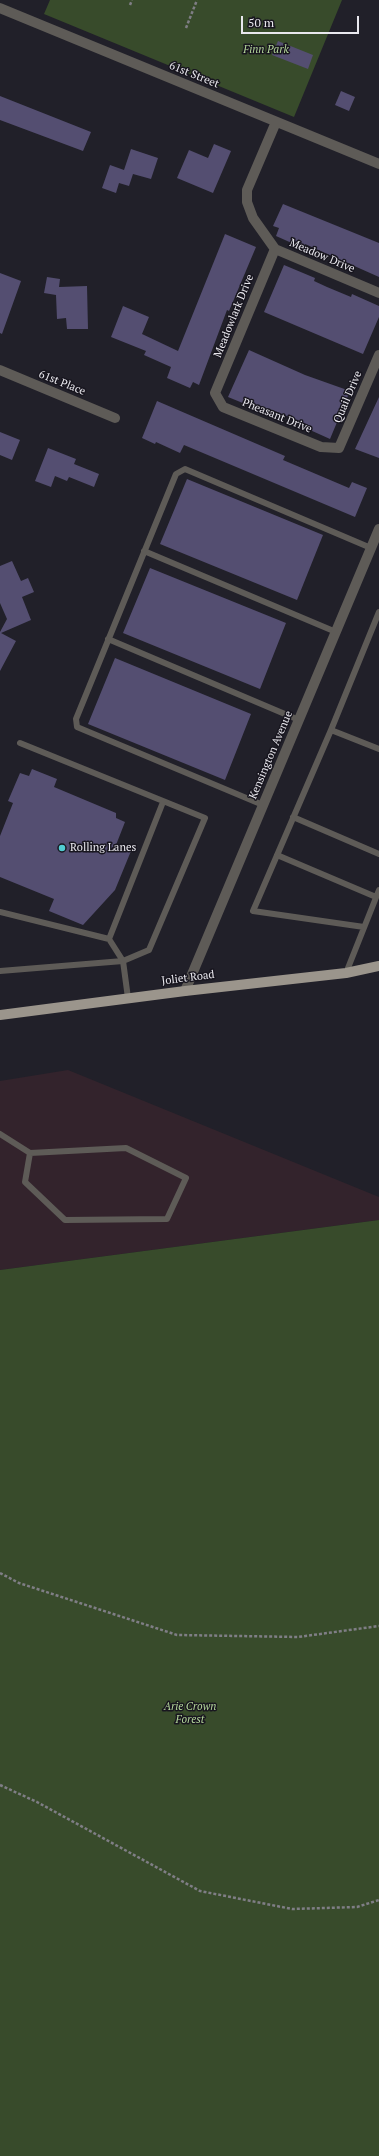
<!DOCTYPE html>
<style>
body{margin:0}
#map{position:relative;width:379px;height:2156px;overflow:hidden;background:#212029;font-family:"PT Serif",serif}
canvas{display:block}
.scale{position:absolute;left:241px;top:16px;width:118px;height:18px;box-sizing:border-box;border:2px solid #e9e8ee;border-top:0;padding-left:5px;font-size:12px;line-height:14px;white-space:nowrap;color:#e9e8ee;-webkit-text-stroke:3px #18161f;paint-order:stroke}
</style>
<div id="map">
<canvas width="379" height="2156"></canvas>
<div class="scale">50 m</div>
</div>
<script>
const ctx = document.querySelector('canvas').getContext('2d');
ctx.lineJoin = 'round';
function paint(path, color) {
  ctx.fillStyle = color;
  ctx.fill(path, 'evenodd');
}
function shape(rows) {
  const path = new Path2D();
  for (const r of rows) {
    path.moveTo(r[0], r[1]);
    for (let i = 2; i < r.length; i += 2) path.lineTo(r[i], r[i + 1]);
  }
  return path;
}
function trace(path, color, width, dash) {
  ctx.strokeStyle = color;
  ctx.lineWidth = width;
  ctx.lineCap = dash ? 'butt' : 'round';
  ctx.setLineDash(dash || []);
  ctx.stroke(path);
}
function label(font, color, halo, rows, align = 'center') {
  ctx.font = font + ' "PT Serif",serif';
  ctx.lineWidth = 3;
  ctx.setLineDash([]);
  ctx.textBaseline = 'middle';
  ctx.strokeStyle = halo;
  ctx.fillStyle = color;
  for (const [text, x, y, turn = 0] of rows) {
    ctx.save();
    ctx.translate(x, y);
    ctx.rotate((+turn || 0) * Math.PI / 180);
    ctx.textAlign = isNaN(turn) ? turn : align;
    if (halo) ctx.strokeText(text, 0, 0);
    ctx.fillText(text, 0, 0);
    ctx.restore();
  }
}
const industrial = shape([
 [68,1070,379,1197,379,1220,0,1270,0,1081]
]);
const green = shape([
 [50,0,342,0,294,117,44,14],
 [379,1220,379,2156,0,2156,0,1270]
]);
const building = shape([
 [278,41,313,55,308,69,272,55],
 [341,91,355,97,349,111,335,105],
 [0,96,91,132,83,151,0,120],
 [214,144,231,151,213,193,177,178,189,150,208,158],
 [131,149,158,158,151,179,133,174,129,186,119,183,116,193,102,188,110,165,124,170],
 [283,204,379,243,379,277,305,244,303,248,276,236,279,228,273,226],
 [225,234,256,247,229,311,227,310,199,385,193,382,190,388,167,378,171,367,144,355,146,351,111,337,123,306,149,317,142,334,178,351],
 [284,265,315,278,314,281,327,287,351,297,352,294,379,306,379,317,363,354,264,312],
 [0,273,21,281,2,334,0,333],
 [47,277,60,279,59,287,87,286,88,329,67,329,66,318,57,319,56,295,44,293],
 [249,350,305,375,350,391,330,439,299,425,301,422,275,411,261,407,260,410,228,397],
 [379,397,379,458,355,449],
 [157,401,285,456,283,460,349,488,352,482,367,488,355,517,184,445,180,453,156,442,155,444,142,438],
 [0,432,20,440,12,460,0,455],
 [48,448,76,459,74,464,99,474,94,487,69,477,67,481,55,476,51,487,35,481],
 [187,479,323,535,297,600,160,544],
 [12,561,21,581,28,578,34,592,22,597,31,620,1,633,16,641,0,671,0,632,7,619,0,603,0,566],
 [150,568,286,623,260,689,123,633],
 [115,658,251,714,225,780,88,724],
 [32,769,57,779,54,787,116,813,116,818,125,822,116,845,131,851,115,890,83,925,49,911,54,899,0,877,0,836,13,803,8,801,20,773,29,776]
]);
const path = shape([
 [130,5,132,0],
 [186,28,197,0],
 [0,1573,19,1583,177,1635,298,1637,379,1626],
 [0,1785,37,1802,200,1891,292,1909,357,1907,379,1900]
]);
const service = shape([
 [144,551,336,632],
 [379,612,331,730,379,749],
 [108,639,299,720],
 [331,730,253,911,364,927],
 [20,743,205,818,149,950,123,961,128,998],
 [263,805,77,727,76,719,176,474,185,469,371,548],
 [293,817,379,854],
 [277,855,376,897],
 [0,912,109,939,163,802],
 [0,971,123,961,109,939],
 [346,973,379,890],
 [0,1134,30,1153,126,1148,186,1178,167,1219,65,1220,25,1182,30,1153]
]);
const minor = shape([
 [0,8,379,164],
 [276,122,247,190,247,202,253,218,275,249,379,293],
 [275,249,215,393,223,407,321,447,339,448,379,355],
 [0,370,115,418],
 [185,991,379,529]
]);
const primary = shape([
 [0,1015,185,991,346,973,379,966]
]);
const markers = [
 [62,848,4,"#51ccd2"]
];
const parkNames = [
 ["Finn Park",266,50],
 ["Arie Crown",190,1707],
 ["Forest",190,1720]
];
const streetNames = [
 ["61st Street",194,75,22],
 ["Meadow Drive",322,256,23],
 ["Meadowlark Drive",234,316,-68],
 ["61st Place",62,383,22],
 ["Quail Drive",348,397,-67],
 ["Pheasant Drive",277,416,22],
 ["Kensington Avenue",271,755,-67],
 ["Joliet Road",188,978,-7]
];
const poiNames = [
 ["Rolling Lanes",70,848]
];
paint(industrial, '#33232c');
paint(green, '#384b2b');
paint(building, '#544e71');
trace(path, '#7f7e85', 2.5, [3, 2]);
trace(service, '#5e5b57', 6);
trace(minor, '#5e5b57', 10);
trace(primary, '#9b958c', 10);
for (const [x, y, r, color] of markers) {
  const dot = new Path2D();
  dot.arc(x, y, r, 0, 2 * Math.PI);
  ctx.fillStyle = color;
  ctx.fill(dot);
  trace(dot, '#18161f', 1.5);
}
label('italic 11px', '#b3d59a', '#18161f', parkNames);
label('11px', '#e9e8ee', '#18161f', streetNames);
label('11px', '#e9e8ee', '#18161f', poiNames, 'left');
</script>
